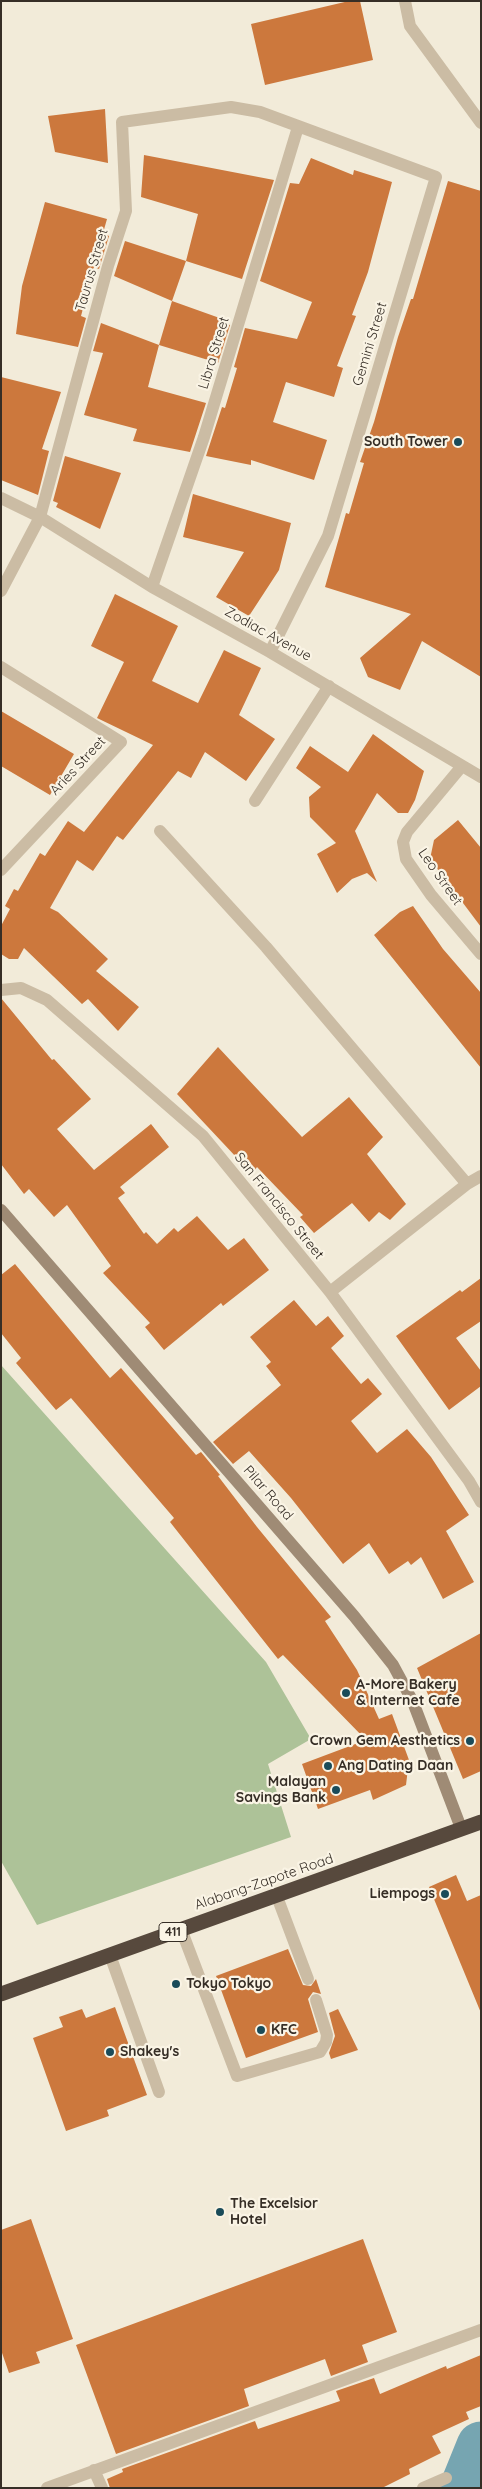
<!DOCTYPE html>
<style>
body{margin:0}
#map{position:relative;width:482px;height:2489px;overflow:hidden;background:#f2ebd9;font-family:Quicksand,sans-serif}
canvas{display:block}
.frame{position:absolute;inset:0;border:2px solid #362e26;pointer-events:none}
</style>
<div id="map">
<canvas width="482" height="2489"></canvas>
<div class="frame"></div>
</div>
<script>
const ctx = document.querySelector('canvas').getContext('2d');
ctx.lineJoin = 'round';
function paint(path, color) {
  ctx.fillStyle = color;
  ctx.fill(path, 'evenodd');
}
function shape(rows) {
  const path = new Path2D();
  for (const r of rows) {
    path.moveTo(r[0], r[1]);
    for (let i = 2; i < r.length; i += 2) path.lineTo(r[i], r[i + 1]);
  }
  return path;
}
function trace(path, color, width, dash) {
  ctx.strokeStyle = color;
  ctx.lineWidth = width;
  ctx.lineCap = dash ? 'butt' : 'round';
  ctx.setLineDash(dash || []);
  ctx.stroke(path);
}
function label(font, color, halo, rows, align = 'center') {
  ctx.font = font + ' Quicksand,sans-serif';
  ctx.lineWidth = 4.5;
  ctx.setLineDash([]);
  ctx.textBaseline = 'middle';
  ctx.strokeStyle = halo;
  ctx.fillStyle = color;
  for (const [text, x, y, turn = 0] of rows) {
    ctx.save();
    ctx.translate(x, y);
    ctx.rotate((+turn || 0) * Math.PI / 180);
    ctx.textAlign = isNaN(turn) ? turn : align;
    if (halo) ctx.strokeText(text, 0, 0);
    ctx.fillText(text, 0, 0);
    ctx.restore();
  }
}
const green = shape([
 [1,1365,266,1662,311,1739,268,1764,291,1837,37,1925,1,1861]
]);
const river = shape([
 [464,2488,481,2446]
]);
const building = shape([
 [349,1,360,1,373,60,265,85,251,24],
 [105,109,108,163,55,152,48,116],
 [144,155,274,180,242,279,186,261,198,214,141,197],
 [311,158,353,175,354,170,392,182,368,272,352,315,356,316,337,366,343,368,334,397,286,382,273,422,327,440,314,480,251,460,251,465,206,456,222,407,225,408,237,368,234,367,245,328,297,339,312,302,260,281,290,183,299,184],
 [448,181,481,191,481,677,422,641,400,690,368,677,360,658,411,614,325,587,346,513,349,514,364,463,360,462,374,422,398,337,411,299,413,299],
 [45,202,107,219,103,233,109,236,99,269,94,267,81,316,86,318,78,347,16,334,22,286],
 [125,241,186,261,172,301,114,276],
 [172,301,228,321,227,324,230,325,218,363,159,345],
 [101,323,159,345,148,387,206,403,190,452,133,441,137,429,84,415,103,353,93,351],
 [1,377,61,392,42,449,49,451,38,495,1,480],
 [65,456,121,473,100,529,56,507,58,503,53,501],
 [193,494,291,523,279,570,249,616,216,597,244,552,183,537],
 [115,594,178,626,152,681,198,703,224,650,261,668,239,715,275,739,246,781,205,752,191,778,178,771,123,840,117,836,93,871,77,860,50,908,58,912,108,959,96,971,139,1007,118,1031,88,999,82,1004,24,948,18,959,9,959,1,954,1,926,10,909,5,906,14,889,18,891,40,853,45,856,68,821,84,832,153,745,97,718,124,662,91,646],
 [1,711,74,754,50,795,1,766],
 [373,734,424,771,415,800,408,813,398,813,377,793,355,831,377,882,367,873,352,879,337,893,317,854,336,843,310,817,309,797,321,787,296,768,310,746,348,772],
 [458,820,481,848,481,927,430,859,434,840],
 [413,906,443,949,481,993,481,1068,374,935,400,912],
 [1,998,52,1060,54,1059,91,1099,57,1129,94,1170,151,1124,169,1147,120,1187,125,1193,118,1198,144,1234,146,1232,157,1244,174,1228,178,1232,197,1216,228,1250,244,1238,269,1270,223,1306,221,1303,164,1350,145,1327,150,1323,103,1273,111,1266,67,1205,54,1217,29,1189,24,1194,1,1164],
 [218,1047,302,1137,349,1097,383,1137,367,1154,406,1204,390,1220,379,1212,369,1222,352,1203,314,1233,300,1217,303,1215,257,1167,252,1174,177,1094],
 [15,1264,110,1378,121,1368,196,1455,201,1452,220,1475,218,1476,257,1527,331,1617,325,1621,357,1670,379,1719,392,1714,409,1760,406,1785,373,1800,370,1790,318,1809,302,1764,366,1740,283,1655,278,1659,170,1522,174,1518,71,1398,56,1410,16,1363,21,1358,1,1333,1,1275],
 [481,1278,481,1321,456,1338,481,1371,481,1386,449,1410,396,1336,460,1290,462,1292],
 [294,1300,316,1326,328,1316,344,1336,331,1348,361,1384,368,1378,382,1394,351,1421,377,1453,407,1429,431,1457,469,1515,446,1531,474,1582,443,1599,421,1557,411,1565,408,1561,389,1574,369,1543,343,1564,291,1498,249,1451,233,1464,213,1442,281,1385,266,1366,271,1362,250,1337],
 [481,1633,481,1771,463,1779,417,1668],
 [456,1875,467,1901,481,1895,481,2013,429,1887],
 [288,1949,303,1985,311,1986,316,1979,321,1994,313,1992,308,1999,318,2032,246,2058,216,1976],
 [115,2007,147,2095,107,2110,109,2116,66,2131,33,2038,63,2027,59,2017,82,2009,86,2018],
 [338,2009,358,2050,331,2059,329,2053,335,2036,329,2013],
 [31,2219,73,2339,36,2352,40,2363,9,2373,1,2350,1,2230],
 [363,2239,397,2332,362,2345,368,2362,331,2376,325,2359,244,2389,249,2406,116,2454,76,2345],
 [481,2355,481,2406,466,2412,469,2419,432,2436,441,2453,409,2469,410,2474,382,2488,110,2488,107,2479,123,2472,122,2469,255,2421,258,2429,340,2401,336,2391,374,2378,380,2394,446,2366,447,2369]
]);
const lane = shape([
 [276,1894,308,1979],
 [181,1929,237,2076,320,2052,326,2042,327,2035,316,2000],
 [110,1955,159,2092]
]);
const street = shape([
 [405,1,410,26,481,123],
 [1,498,40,517,152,587,270,652,481,777],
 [152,587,204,437,298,127],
 [1,591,40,517,108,266,126,211,122,122,231,107,260,112,436,177,328,536,270,652],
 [1,667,121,742,1,870],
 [462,766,407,832,403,842,406,859,431,895,481,954],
 [255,801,329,686],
 [160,831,266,947,467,1184],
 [1,990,21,988,47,1000,203,1136,330,1292,469,1481,481,1502],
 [330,1292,467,1184,481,1176],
 [94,2470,102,2488],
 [47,2488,481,2330],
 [423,2488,446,2478]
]);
const secondary = shape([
 [1,1210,354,1616,393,1665,413,1702,461,1828]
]);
const highway = shape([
 [1,1994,481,1822]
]);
const markers = [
 [458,442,5,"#1a4b59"],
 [346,1693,5,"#1a4b59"],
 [470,1741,5,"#1a4b59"],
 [328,1766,5,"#1a4b59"],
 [336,1790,5,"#1a4b59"],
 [445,1894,5,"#1a4b59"],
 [176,1984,5,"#1a4b59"],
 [261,2030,5,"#1a4b59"],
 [110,2052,5,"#1a4b59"],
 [220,2212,5,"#1a4b59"]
];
const shields = [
 [173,1932,28]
];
const shieldNames = [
 ["411",173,1932]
];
const streetNames = [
 ["Taurus Street",92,270,-74],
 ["Gemini Street",370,344,-73],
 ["Libra Street",214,353,-73],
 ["Zodiac Avenue",268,634,29],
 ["Aries Street",78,766,-47],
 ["Leo Street",440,877,55],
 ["San Francisco Street",279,1206,51],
 ["Pilar Road",268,1493,49],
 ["Alabang-Zapote Road",264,1882,-19]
];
const poiNames = [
 ["South Tower",448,442,"right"],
 ["A-More Bakery",356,1685],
 ["& Internet Cafe",356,1701],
 ["Crown Gem Aesthetics",460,1741,"right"],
 ["Ang Dating Daan",338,1766],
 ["Malayan",326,1782,"right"],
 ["Savings Bank",326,1798,"right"],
 ["Liempogs",435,1894,"right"],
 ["Tokyo Tokyo",186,1984],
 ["KFC",271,2030],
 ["Shakey's",120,2052],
 ["The Excelsior",230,2204],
 ["Hotel",230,2220]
];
paint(green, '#adc298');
trace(river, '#76a5b1', 49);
paint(building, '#cc783d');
trace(lane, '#cbbca4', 12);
trace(street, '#cbbca4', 12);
trace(secondary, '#9f8b75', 12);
trace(highway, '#57493d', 15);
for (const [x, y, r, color] of markers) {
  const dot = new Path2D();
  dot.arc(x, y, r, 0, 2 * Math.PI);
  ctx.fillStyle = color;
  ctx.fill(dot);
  trace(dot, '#faf4e5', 2);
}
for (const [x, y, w] of shields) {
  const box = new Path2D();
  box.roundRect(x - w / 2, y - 9.5, w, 19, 4);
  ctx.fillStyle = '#faf4e5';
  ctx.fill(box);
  trace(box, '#362e26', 1);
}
label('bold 12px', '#362e26', null, shieldNames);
label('14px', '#362e26', '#faf4e5', streetNames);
label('bold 14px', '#362e26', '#faf4e5', poiNames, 'left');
</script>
